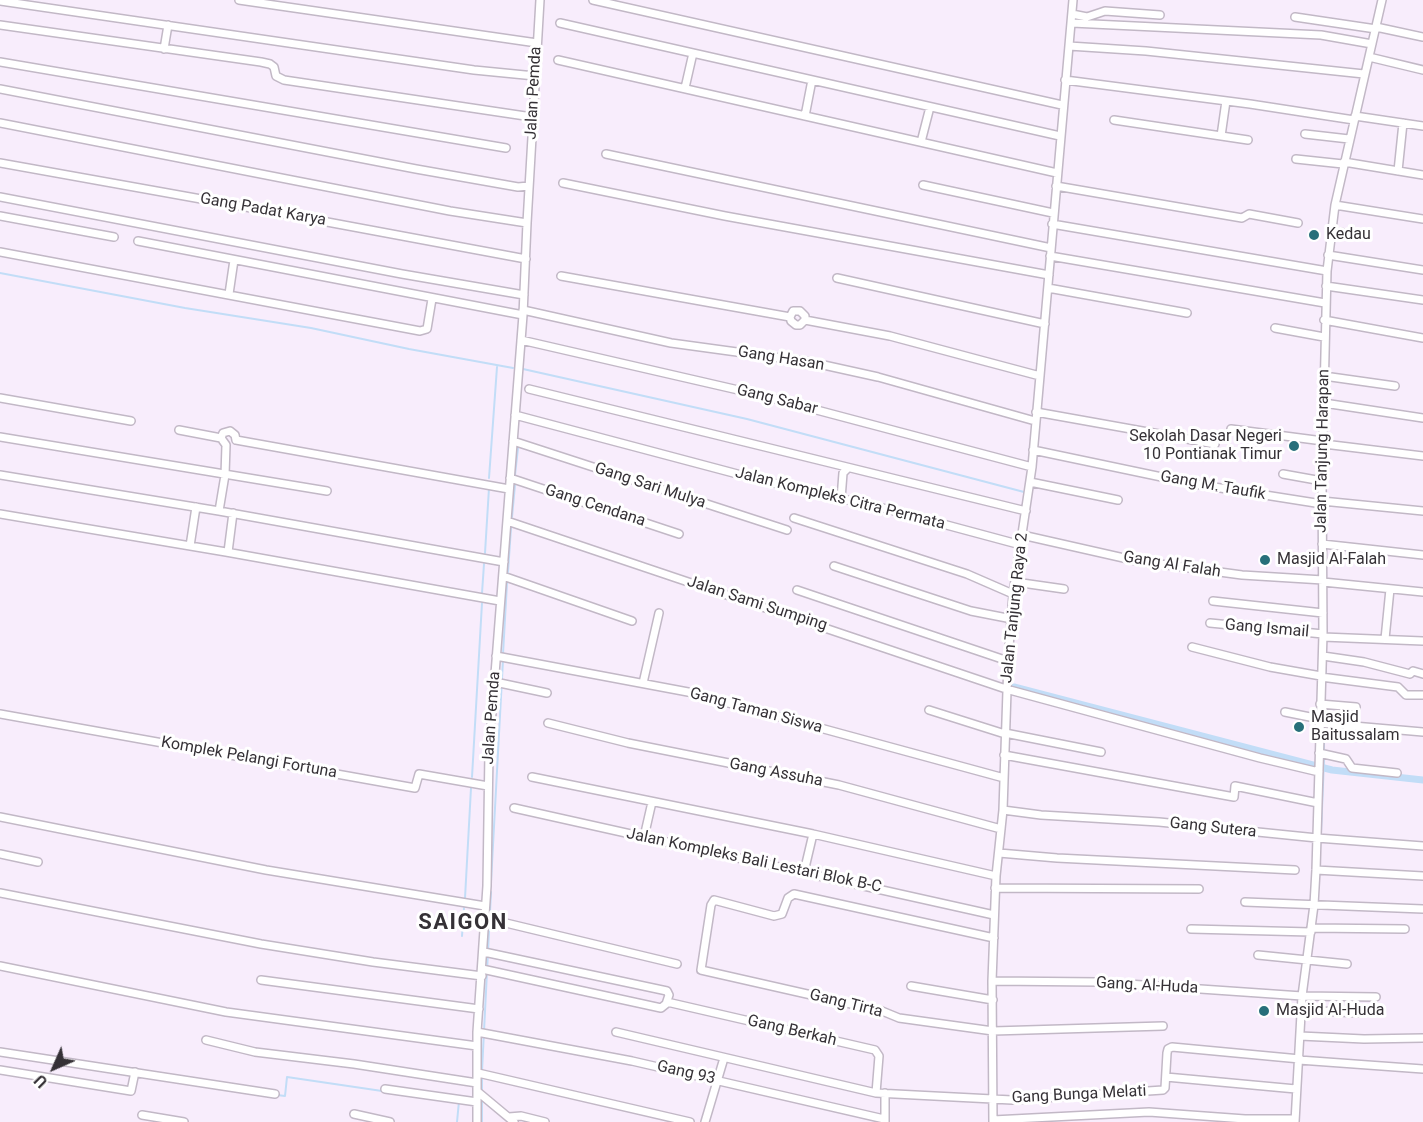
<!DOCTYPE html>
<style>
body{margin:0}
#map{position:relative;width:1423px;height:1122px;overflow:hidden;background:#f8edfc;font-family:Roboto,sans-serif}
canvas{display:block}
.north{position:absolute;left:24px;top:1038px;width:60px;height:60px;-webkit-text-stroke:4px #fff;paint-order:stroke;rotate:225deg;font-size:16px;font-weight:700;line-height:24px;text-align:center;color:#353136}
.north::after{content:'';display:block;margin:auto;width:21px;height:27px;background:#353136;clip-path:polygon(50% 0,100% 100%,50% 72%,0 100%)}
</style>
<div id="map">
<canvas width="1423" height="1122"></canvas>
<div class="north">U</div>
</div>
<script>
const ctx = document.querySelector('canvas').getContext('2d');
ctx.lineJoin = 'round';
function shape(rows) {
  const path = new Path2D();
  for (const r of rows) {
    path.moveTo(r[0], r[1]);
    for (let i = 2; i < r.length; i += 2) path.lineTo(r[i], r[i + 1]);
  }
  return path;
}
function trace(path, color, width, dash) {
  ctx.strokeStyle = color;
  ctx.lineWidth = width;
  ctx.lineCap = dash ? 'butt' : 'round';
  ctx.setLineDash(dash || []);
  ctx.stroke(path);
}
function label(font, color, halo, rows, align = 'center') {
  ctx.font = font + ' Roboto,sans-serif';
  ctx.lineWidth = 6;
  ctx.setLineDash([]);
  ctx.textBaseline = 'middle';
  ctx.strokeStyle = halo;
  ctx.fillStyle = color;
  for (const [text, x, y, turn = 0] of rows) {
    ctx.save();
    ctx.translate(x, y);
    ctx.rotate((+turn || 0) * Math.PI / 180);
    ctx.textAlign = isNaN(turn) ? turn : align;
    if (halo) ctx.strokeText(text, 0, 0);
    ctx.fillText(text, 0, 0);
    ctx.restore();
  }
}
const stream = shape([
 [0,273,185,308,311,328,409,349,513,368],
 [523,369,747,419,1024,492],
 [515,475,518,448],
 [489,478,497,367],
 [512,517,515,485],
 [485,553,489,488],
 [508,572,511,528],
 [482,593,484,564],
 [1326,651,1326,642],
 [503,654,507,583],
 [1326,672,1326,662],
 [1325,699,1325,683],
 [1325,718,1325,710],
 [1324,749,1324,728],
 [472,777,482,603],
 [1321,833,1324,760],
 [1320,850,1320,844],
 [491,882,503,660],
 [465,898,471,788],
 [462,936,464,908],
 [281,1058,293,1060],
 [482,1071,491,892],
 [482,1092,482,1077],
 [277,1095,285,1096,287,1077,382,1091],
 [457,1122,459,1101],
 [482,1122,482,1098]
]);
const canal = shape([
 [1014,687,1332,770,1423,780]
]);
const minor = shape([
 [239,0,537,43],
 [593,0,1062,105],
 [0,1,474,70,535,76],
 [1072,14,1087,17,1105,11,1160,15],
 [1295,17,1376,29],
 [560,23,1060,136],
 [1072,23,1321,35,1372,44],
 [0,25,261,62,270,64,274,67,276,76,284,80,532,117],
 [1376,27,1423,37],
 [1069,46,1146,51,1364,74],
 [164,49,168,25],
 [1369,57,1423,70],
 [558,60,1057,173],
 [0,62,506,148],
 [1065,80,1250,104,1354,120],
 [685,88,693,53],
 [0,89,416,169,518,187,529,186],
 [805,116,812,80],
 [1355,116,1423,126],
 [1114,120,1248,140],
 [0,123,450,211,527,223],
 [1305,134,1349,139],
 [1221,136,1226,101],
 [921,142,930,107],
 [606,154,1051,248],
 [1296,159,1343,164],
 [1344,162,1423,175],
 [0,163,268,211,526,259],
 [1398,171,1403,123],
 [563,183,725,216,1049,275],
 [923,185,1053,213],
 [1056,186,1242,218,1249,214,1298,223],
 [0,197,402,274,524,295],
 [1335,205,1423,219],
 [0,216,114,237],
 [1052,224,1327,271],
 [1332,231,1361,236],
 [138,241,523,315],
 [0,252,420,331,427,329,432,299],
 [1328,255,1423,270],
 [1050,256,1325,303],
 [561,276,790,317,791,321,796,325,800,325,805,320,805,316,800,311,793,311,790,317],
 [837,278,1045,324],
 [1326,286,1423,300],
 [1048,288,1187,313],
 [229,294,234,260],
 [523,310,671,343,810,362,878,377,1035,421],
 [805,320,890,336,1040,376],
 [1324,320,1423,338],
 [1275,328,1324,337],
 [521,340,760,395,1032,467],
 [1324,376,1395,386],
 [529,389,1026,511],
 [0,398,131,421],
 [1324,403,1423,418],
 [1036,412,1215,444],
 [515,415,760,480,887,509,1021,545],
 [1231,429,1323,441],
 [179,430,221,438,226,445,225,475,219,511],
 [0,437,327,491],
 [221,438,223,433,230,431,235,435,236,440],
 [236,440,509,489],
 [513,441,787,530],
 [1324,444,1423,456],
 [1033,450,1195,484,1322,504],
 [1283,474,1322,481],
 [0,475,219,511,504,562],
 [510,478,679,534],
 [1030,482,1118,500],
 [841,499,843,473,848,468],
 [1322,501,1423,511],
 [0,514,226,552,500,601],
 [794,518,967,574,1013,594],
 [507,521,1006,689,1260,758,1319,772],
 [1022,535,1137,561,1242,575,1323,580],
 [1322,544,1423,555],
 [190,546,196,507],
 [228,552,233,513],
 [834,566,971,611,1012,619],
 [503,576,632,621],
 [1015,582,1064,589],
 [1323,582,1423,592],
 [797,590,1008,661],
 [1213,601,1323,613],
 [1210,623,1323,634],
 [1323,637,1423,641],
 [1385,639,1390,589],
 [1192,647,1270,667,1321,676],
 [496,656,688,692,1004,778],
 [1323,656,1364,662,1410,674,1413,671,1423,674],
 [1321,677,1398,687,1406,695,1423,695],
 [495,682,547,693],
 [643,683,659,613],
 [1320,704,1356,707],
 [929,710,1005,734],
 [1285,712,1320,719],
 [0,714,415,788,419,774,488,786],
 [548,723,628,743,839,785,1001,829],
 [1319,723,1423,732],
 [1005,733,1101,752],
 [1319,753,1346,759,1352,768,1397,773],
 [1004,755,1234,797,1235,786,1318,803],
 [532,777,813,834,996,876],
 [514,808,994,915],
 [1003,810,1041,815,1159,822,1317,838,1423,846],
 [0,817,266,870,485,906],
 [644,837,652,802],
 [999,853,1057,858,1295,870],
 [0,854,38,862],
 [1316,870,1423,876],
 [804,872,813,834],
 [995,888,1199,889],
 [0,893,261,944,373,962,482,976],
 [1245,902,1423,909],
 [485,918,677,964],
 [1311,928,1405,929],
 [1191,929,1311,932],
 [994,938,794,894,788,898,782,914,774,916,714,900,711,905,701,970,882,1011,899,1018,993,1031,1163,1026],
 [1258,955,1347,964],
 [0,966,226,1012,477,1046],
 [482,969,661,1008,666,1004,669,995,667,991,484,952],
 [261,980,479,1009],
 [992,981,1099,982,1302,996,1376,997],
 [911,986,993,1000],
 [667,1002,875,1050,879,1056,876,1093],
 [1302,1010,1357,1013],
 [477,1032,632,1061,884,1119],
 [616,1032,876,1093,1012,1100,1163,1090,1165,1088,1167,1053,1168,1049,1172,1047,1300,1059],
 [1300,1036,1364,1039,1423,1038],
 [206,1040,255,1052,354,1064,477,1083],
 [0,1052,275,1094],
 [1299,1060,1423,1069],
 [0,1070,131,1091,135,1072],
 [478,1073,690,1122],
 [1166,1077,1296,1089],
 [385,1089,477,1102],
 [478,1092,514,1122],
 [885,1093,885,1122],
 [354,1114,390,1122],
 [142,1115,184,1122],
 [509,1117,521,1116,545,1122],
 [993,1120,1149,1112,1245,1119,1295,1119],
 [477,1122,477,1032,487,886,489,751,523,315,527,223,540,0],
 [705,1122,724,1058],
 [993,1122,992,981,996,876,1003,810,1008,661,1013,594,1032,467,1073,0],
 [1295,1122,1302,996,1314,905,1316,870,1323,634,1322,478,1327,271,1335,205,1382,0]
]);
const markers = [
 [1314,235,6,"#276f7a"],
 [1294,446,6,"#276f7a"],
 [1265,560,6,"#276f7a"],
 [1299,727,6,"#276f7a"],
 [1264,1011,6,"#276f7a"]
];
const streetNames = [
 ["Jalan Pemda",534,93,-87],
 ["Gang Padat Karya",263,210,10],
 ["Gang Hasan",781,359,9],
 ["Gang Sabar",777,400,14],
 ["Jalan Tanjung Harapan",1323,451,-89],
 ["Gang Sari Mulya",650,486,18],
 ["Gang M. Taufik",1213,486,10],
 ["Jalan Kompleks Citra Permata",840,499,14],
 ["Gang Cendana",595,506,18],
 ["Gang Al Falah",1172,565,9],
 ["Jalan Sami Sumping",757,604,18],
 ["Jalan Tanjung Raya 2",1015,608,-84],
 ["Gang Ismail",1267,629,5],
 ["Gang Taman Siswa",756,711,15],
 ["Jalan Pemda",492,718,-86],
 ["Komplek Pelangi Fortuna",249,758,10],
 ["Gang Assuha",776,773,11],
 ["Gang Sutera",1213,828,6],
 ["Jalan Kompleks Bali Lestari Blok B-C",754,861,12],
 ["Gang. Al-Huda",1147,986,3],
 ["Gang Tirta",846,1004,14],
 ["Gang Berkah",792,1031,13],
 ["Gang 93",686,1073,13],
 ["Gang Bunga Melati",1079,1095,-3]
];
const poiNames = [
 ["Kedau",1326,235],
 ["Sekolah Dasar Negeri",1282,437,"right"],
 ["10 Pontianak Timur",1282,455,"right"],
 ["Masjid Al-Falah",1277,560],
 ["Masjid",1311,718],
 ["Baitussalam",1311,736],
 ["Masjid Al-Huda",1276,1011]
];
const districtNames = [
 ["SAIGON",463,923]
];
trace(stream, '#c2ddf7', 2);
trace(canal, '#c2ddf7', 7);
trace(minor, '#c2b8c6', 10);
trace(minor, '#fff', 7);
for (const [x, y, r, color] of markers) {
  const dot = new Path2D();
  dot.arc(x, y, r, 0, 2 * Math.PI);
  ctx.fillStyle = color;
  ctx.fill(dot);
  trace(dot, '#fff', 2);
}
label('16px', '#353136', '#fff', streetNames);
label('16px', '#353136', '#fff', poiNames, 'left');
ctx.letterSpacing = '1.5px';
label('bold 22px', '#353136', '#fff', districtNames);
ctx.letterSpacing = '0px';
</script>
